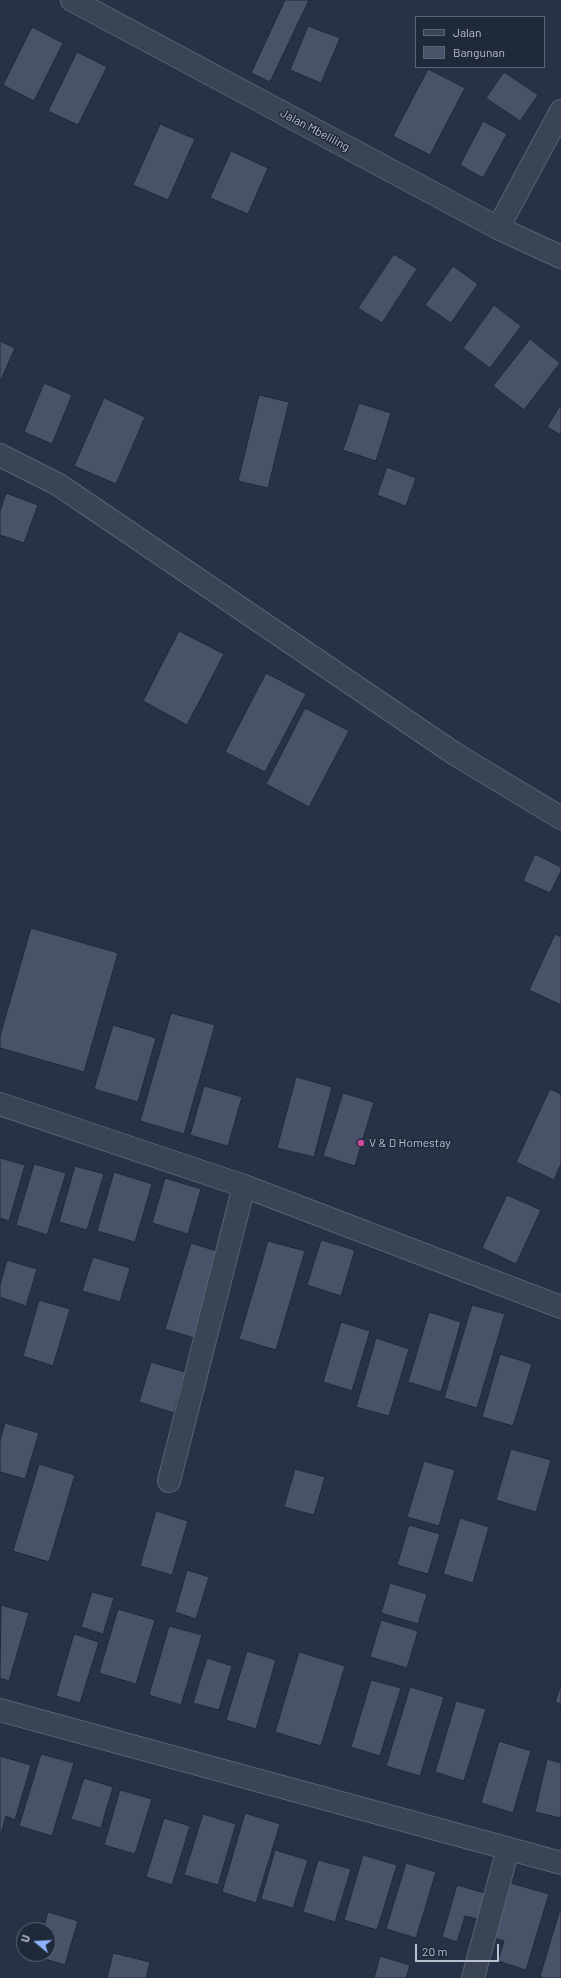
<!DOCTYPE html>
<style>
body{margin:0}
#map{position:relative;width:561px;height:1978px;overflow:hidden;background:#263245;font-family:Barlow,sans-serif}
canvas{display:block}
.legend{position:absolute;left:415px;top:16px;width:130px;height:52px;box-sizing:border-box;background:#1f293a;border:1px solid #5c6575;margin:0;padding:5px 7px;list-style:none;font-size:12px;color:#b8bfcd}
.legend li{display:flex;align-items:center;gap:8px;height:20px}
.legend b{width:20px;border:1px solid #5c6575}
.north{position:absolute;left:16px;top:1922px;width:40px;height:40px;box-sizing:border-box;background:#1f293a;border:1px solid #5c6575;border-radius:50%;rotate:288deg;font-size:11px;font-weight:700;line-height:16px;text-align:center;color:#b8bfcd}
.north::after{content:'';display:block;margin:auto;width:14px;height:18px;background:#8db4fd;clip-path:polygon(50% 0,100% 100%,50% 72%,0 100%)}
.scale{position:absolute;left:415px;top:1944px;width:84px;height:18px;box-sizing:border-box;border:2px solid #b8bfcd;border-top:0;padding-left:5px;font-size:12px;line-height:14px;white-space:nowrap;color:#b8bfcd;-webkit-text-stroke:3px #1f293a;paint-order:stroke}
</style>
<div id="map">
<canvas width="561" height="1978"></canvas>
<ul class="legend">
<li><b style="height:5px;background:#3a4454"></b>Jalan</li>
<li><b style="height:11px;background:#485369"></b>Bangunan</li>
</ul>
<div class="north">U</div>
<div class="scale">20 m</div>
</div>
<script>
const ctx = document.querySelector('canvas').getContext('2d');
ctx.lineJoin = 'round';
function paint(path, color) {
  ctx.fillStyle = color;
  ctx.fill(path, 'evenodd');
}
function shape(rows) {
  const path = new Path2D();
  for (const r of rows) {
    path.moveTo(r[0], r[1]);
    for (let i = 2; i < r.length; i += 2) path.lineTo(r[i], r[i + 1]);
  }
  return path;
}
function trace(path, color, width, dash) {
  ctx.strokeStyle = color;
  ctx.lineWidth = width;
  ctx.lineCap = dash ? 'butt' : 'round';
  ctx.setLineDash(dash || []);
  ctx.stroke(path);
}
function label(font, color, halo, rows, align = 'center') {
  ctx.font = font + ' Barlow,sans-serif';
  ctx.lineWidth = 3;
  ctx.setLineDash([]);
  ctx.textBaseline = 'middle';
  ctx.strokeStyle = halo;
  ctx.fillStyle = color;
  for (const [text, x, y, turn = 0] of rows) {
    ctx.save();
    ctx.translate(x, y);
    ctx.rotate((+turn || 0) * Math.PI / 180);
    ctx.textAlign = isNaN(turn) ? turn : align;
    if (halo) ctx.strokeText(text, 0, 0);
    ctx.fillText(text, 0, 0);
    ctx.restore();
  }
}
const building = shape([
 [285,0,309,0,270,82,251,73,285,0],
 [308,26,340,38,321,83,290,70,308,26],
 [32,27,63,43,34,101,3,85,32,27],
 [77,52,107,67,78,125,48,111,77,52],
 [428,69,465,88,430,155,393,136,428,69],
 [504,72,538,95,520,121,486,98,504,72],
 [483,121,507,134,483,178,460,165,483,121],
 [160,124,195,139,168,200,133,185,160,124],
 [231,151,268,168,248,214,210,198,231,151],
 [394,254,417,269,382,323,358,308,394,254],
 [453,266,478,284,451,323,425,305,453,266],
 [494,305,521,326,490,368,463,348,494,305],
 [530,339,560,363,524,410,493,386,530,339],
 [0,341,15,348,0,382,0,341],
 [44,383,72,395,52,444,24,432,44,383],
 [259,395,289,402,268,488,238,481,259,395],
 [104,398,145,417,116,484,74,466,104,398],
 [359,403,391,413,376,461,343,450,359,403],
 [561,404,561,435,547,427,561,404],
 [387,467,416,478,406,506,377,495,387,467],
 [6,493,38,505,24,543,0,535,0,511,6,493],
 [179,631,224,654,187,725,143,701,179,631],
 [266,673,306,694,265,772,225,752,266,673],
 [305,708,349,731,309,807,266,784,305,708],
 [535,854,561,867,561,871,550,893,523,881,535,854],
 [31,928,118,953,84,1072,0,1048,0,1036,31,928],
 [555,934,561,937,561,1005,529,990,555,934],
 [171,1013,215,1025,184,1134,140,1121,171,1013],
 [113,1025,156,1038,138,1102,94,1089,113,1025],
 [296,1077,332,1087,314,1157,277,1148,296,1077],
 [204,1086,242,1097,228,1146,190,1135,204,1086],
 [550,1089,561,1094,561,1164,554,1180,516,1162,550,1089],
 [343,1093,374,1102,355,1166,323,1156,343,1093],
 [0,1158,25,1165,9,1221,0,1218,0,1158],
 [34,1164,66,1173,47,1235,16,1225,34,1164],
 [75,1166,104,1174,87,1230,59,1222,75,1166],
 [114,1172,152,1184,135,1242,97,1231,114,1172],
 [165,1178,201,1189,188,1234,152,1223,165,1178],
 [507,1195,541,1210,516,1264,482,1248,507,1195],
 [321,1240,355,1250,341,1296,307,1285,321,1240],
 [268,1241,305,1251,276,1350,239,1339,268,1241],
 [191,1243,220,1252,194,1338,165,1329,191,1243],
 [93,1257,130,1268,120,1302,82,1291,93,1257],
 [7,1260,37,1269,26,1306,0,1297,0,1285,7,1260],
 [39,1300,70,1309,53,1366,23,1356,39,1300],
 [472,1305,505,1314,477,1408,444,1398,472,1305],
 [429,1312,461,1322,441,1392,408,1382,429,1312],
 [341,1322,370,1331,352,1391,323,1382,341,1322],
 [376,1338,409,1349,389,1416,356,1407,376,1338],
 [500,1354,532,1364,513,1426,482,1417,500,1354],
 [151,1362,185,1372,174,1413,139,1402,151,1362],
 [5,1423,39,1433,25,1479,0,1472,0,1441,5,1423],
 [511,1449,551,1460,536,1512,496,1500,511,1449],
 [424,1461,455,1470,439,1526,407,1517,424,1461],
 [39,1464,75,1475,49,1562,13,1551,39,1464],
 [295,1469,325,1477,314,1515,284,1507,295,1469],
 [156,1511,188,1521,172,1575,140,1566,156,1511],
 [460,1518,489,1527,473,1583,443,1574,460,1518],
 [409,1525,440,1534,428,1574,397,1565,409,1525],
 [187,1570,209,1577,196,1619,175,1612,187,1570],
 [390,1583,427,1594,418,1624,381,1613,390,1583],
 [92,1592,114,1598,103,1634,81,1627,92,1592],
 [1,1605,29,1613,9,1681,0,1678,1,1605],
 [118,1609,155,1620,136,1684,99,1673,118,1609],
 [381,1620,418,1631,407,1668,370,1657,381,1620],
 [169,1626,202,1635,181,1705,149,1695,169,1626],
 [74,1634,99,1642,80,1703,56,1696,74,1634],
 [247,1651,276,1660,256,1729,226,1720,247,1651],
 [299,1652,345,1666,321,1746,275,1732,299,1652],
 [207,1658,232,1666,219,1710,193,1703,207,1658],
 [371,1680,401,1688,380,1756,351,1747,371,1680],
 [561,1685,561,1704,555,1702,561,1685],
 [410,1687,444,1697,420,1776,386,1766,410,1687],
 [456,1701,486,1709,464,1781,435,1772,456,1701],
 [499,1741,531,1751,513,1813,481,1803,499,1741],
 [41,1754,74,1763,52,1836,19,1826,41,1754],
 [0,1756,31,1765,15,1820,6,1816,0,1837,0,1756],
 [547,1759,561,1763,561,1818,535,1812,547,1759],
 [84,1778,113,1787,101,1828,71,1819,84,1778],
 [120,1790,152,1799,135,1854,104,1845,120,1790],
 [245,1813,280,1824,256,1903,222,1892,245,1813],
 [203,1814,236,1824,218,1885,184,1875,203,1814],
 [164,1818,190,1826,172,1885,146,1877,164,1818],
 [275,1850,308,1860,293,1908,261,1899,275,1850],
 [363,1855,397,1865,377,1930,344,1920,363,1855],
 [318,1860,351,1869,335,1922,303,1912,318,1860],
 [406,1863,436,1872,416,1938,386,1929,406,1863],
 [507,1882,549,1894,526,1970,498,1961,504,1941,491,1937,507,1882],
 [457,1885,488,1894,481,1920,465,1916,457,1942,442,1937,457,1885],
 [560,1910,561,1910,561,1978,544,1978,540,1976,560,1910],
 [48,1912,78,1921,65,1965,35,1956,36,1954,48,1954,48,1930,43,1930,48,1912],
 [113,1953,150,1962,146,1978,107,1978,113,1953],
 [380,1956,410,1965,406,1978,374,1978,380,1956]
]);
const minor = shape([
 [72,0,498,228,561,257],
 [498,228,561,111],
 [0,455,59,485,455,754,561,818],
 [0,1104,244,1186,561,1307],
 [169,1481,244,1186],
 [0,1710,561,1863],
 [473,1978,508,1849]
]);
const markers = [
 [361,1143,4,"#d1479c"]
];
const streetNames = [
 ["Jalan Mbeliling",315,130,28]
];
const poiNames = [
 ["V & D Homestay",369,1143]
];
paint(building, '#485369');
trace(building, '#212b3b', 1);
trace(minor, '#596271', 24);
trace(minor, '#3a4454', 22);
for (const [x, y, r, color] of markers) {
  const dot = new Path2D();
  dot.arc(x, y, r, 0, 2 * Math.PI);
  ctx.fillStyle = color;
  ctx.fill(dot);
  trace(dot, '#1f293a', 1.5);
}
label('12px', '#b8bfcd', '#1f293a', streetNames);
label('12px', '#b8bfcd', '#1f293a', poiNames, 'left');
</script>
